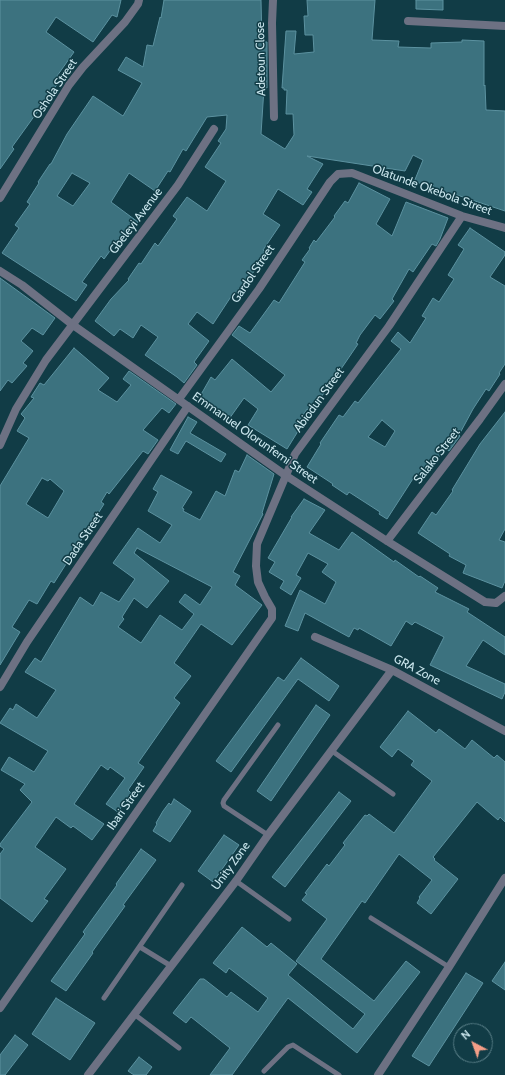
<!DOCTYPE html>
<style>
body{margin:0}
#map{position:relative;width:505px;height:1075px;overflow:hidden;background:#113c46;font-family:Cabin,sans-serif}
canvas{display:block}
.north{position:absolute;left:453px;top:1023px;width:40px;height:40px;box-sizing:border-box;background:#113c46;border:1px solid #5b8089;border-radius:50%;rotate:319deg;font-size:11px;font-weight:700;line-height:16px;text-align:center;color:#cae6ed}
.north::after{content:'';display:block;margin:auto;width:14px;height:18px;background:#f49e87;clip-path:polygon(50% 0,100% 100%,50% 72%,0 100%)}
</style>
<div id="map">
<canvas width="505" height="1075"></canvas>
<div class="north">N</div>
</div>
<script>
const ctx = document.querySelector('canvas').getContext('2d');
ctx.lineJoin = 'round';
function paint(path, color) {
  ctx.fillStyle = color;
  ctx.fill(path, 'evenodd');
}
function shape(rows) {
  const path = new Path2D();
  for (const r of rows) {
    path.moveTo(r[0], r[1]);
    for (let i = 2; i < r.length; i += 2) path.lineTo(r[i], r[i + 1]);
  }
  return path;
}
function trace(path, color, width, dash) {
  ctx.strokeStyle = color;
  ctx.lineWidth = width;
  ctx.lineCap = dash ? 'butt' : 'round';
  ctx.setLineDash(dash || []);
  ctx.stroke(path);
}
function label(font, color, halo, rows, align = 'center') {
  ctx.font = font + ' Cabin,sans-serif';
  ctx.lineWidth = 3;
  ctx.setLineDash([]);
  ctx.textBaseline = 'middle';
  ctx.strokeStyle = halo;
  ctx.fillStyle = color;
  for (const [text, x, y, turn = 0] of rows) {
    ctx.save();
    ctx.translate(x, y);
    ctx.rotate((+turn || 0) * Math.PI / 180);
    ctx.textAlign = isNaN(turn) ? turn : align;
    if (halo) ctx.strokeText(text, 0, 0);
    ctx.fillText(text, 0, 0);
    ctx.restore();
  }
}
const building = shape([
 [0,0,121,0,117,17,112,15,93,42,56,17,46,32,74,52,57,76,61,79,12,147,14,149,0,169,0,0],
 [164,0,261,0,262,42,267,42,267,88,264,88,261,134,285,149,294,135,293,114,286,114,287,90,284,90,284,88,282,88,286,31,296,31,294,54,314,52,313,35,305,35,304,16,308,16,307,0,375,0,372,40,399,41,398,47,431,48,431,43,462,42,462,40,484,41,484,86,485,85,486,110,505,111,505,211,457,195,457,196,433,190,434,186,414,182,423,160,413,155,405,171,307,156,323,164,307,189,312,192,303,205,278,189,263,214,280,225,263,250,266,252,239,295,234,292,213,324,197,312,188,324,209,341,194,362,197,365,184,383,177,377,145,355,158,337,141,325,133,338,120,329,114,336,95,321,111,299,129,280,128,279,139,263,141,264,155,243,158,246,177,219,173,216,187,197,207,211,226,181,205,167,221,143,218,141,226,129,227,115,207,117,186,151,183,149,170,172,168,171,155,191,129,173,111,202,138,222,124,240,120,237,104,259,101,256,82,282,87,285,76,301,2,253,19,228,15,225,30,204,27,202,39,183,38,182,50,164,51,164,67,134,93,96,123,116,142,83,118,70,126,57,143,67,147,45,153,46,160,17,161,18,164,0],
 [72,173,90,183,73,206,57,196,72,173],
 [416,0,443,0,443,10,416,9,416,0],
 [359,183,390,199,376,224,392,236,406,202,448,218,440,239,436,246,432,244,413,272,409,269,392,299,394,301,380,319,375,315,360,335,356,343,358,344,328,388,310,411,307,409,296,426,300,428,287,449,248,425,258,409,244,398,229,419,199,398,211,377,215,380,232,359,271,392,285,375,232,335,239,326,250,333,274,300,279,303,305,262,302,260,310,249,309,248,314,240,316,242,335,217,334,216,345,201,348,203,359,183],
 [470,228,505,252,505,255,490,277,505,286,505,364,499,373,500,374,489,391,486,389,473,409,459,435,460,436,449,451,445,448,423,479,416,474,387,519,379,514,380,512,349,492,347,495,332,485,333,484,307,467,321,444,320,443,339,415,343,417,355,401,358,403,401,349,391,341,398,332,410,343,426,318,422,316,433,298,439,302,454,279,448,275,464,249,458,245,470,228],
 [382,420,395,431,385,447,368,437,382,420],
 [0,278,55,318,43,335,32,328,21,341,33,351,23,363,27,366,12,383,8,380,0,391,0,278],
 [74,348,109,378,98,390,117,402,131,385,123,379,129,371,176,404,169,413,162,408,143,430,158,440,148,454,143,451,109,494,107,492,101,502,104,504,54,583,51,581,37,604,29,600,12,627,20,632,0,665,0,486,29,438,17,431,25,418,21,414,34,398,31,397,40,383,44,385,74,348],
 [42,478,48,481,50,479,64,491,48,518,26,504,42,478],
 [505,412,505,529,499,540,505,542,505,581,502,588,463,573,466,565,449,556,450,554,418,533,432,512,436,515,453,491,452,490,480,444,505,412],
 [188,417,197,422,190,433,226,454,221,462,186,441,178,454,170,450,188,417],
 [247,455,274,474,262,513,263,514,233,572,240,576,235,585,262,605,232,645,201,624,174,663,191,676,174,698,180,703,138,763,144,767,128,790,131,793,118,812,106,804,125,778,110,767,108,770,101,765,74,804,104,824,92,840,73,826,71,828,56,817,35,847,66,869,44,899,48,901,32,922,0,898,0,854,4,849,0,846,0,844,32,802,20,790,25,784,1,770,9,757,34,772,48,751,0,723,10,708,13,710,16,704,37,718,56,690,25,672,35,658,41,662,80,597,93,606,101,592,119,602,135,579,113,563,138,528,160,543,172,525,148,511,158,492,153,489,161,475,192,492,182,508,184,509,183,511,200,520,216,491,225,496,235,470,239,472,247,455],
 [137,548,212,587,200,605,185,594,179,602,194,614,182,630,160,615,141,643,118,627,124,619,122,617,134,598,147,608,169,581,134,553,137,548],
 [304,499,325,510,309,533,339,550,352,532,394,562,395,560,419,577,420,576,438,588,435,592,469,609,467,612,505,637,505,655,483,640,466,666,505,684,505,692,502,699,430,665,444,637,415,622,412,625,406,621,391,646,359,628,358,630,354,628,349,637,305,613,298,631,285,626,300,590,325,604,336,582,322,572,328,564,308,553,296,575,301,578,291,595,280,588,284,581,269,572,275,562,268,558,292,517,291,517,304,499],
 [301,658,339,686,329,701,298,679,231,772,216,761,278,677,284,681,301,658],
 [316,705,330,715,271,801,257,791,316,705],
 [408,711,436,733,439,729,465,749,472,740,494,758,497,755,505,762,505,822,500,817,498,820,477,802,433,857,435,859,434,860,458,879,431,914,417,903,420,898,419,897,432,880,399,854,365,903,362,901,321,959,374,1001,406,961,420,972,357,1053,288,998,232,1075,210,1075,230,1048,191,1017,186,1023,173,1013,200,979,204,979,227,997,231,992,258,1012,268,998,229,968,226,973,213,963,242,927,267,947,271,943,297,964,288,975,353,1029,365,1014,296,961,327,919,302,900,307,894,305,893,327,864,329,866,345,845,343,843,365,815,367,816,369,814,394,833,432,781,411,765,414,761,398,749,392,757,380,747,408,711],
 [339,792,351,801,285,887,272,877,339,792],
 [174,799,191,811,170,842,153,831,157,824,156,823,163,811,169,803,171,805,174,799],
 [224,835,239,845,213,882,198,871,224,835],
 [141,849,156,860,123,905,125,906,92,952,93,953,66,991,51,981,85,934,83,932,117,885,116,884,141,849],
 [505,962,505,990,492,981,505,962],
 [466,973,483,983,429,1066,412,1056,466,973],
 [56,998,95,1023,70,1060,32,1034,56,998],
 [15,1035,28,1045,5,1075,0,1075,0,1055,15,1035],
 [139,1057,152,1067,146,1075,134,1075,128,1071,139,1057]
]);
const lane = shape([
 [332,751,393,794],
 [268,835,224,806,223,803,224,800,278,725],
 [236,881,289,919],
 [371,918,449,967],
 [140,947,171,966],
 [104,998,182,885],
 [134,1014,179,1048],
 [264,1071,288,1047,293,1045,339,1075]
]);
const street = shape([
 [273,0,272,23,274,117],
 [408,21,505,26],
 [0,198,69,85,83,67,125,22,138,4,139,0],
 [0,271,22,285,73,325,285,475,387,541,485,602,496,603,505,596],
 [179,399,259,289,330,182,338,174,352,173,462,216,505,228],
 [0,445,16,409,46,360,178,185,214,129],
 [387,541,480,419,505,384],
 [315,637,392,670,505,731],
 [0,687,27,642,188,406],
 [0,1008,272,618,272,609,265,597,258,582,256,566,257,544,295,454,389,326,462,216],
 [88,1075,236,881,268,835,392,670],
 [378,1075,449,967,505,878]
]);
const streetNames = [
 ["Adetoun Close",261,59,-91],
 ["Oshola Street",55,89,-56],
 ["Olatunde Okebola Street",432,190,20],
 ["Gbeleyi Avenue",136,221,-53],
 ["Gardol Street",253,274,-56],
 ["Abiodun Street",319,400,-54],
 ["Emmanuel Olorunfemi Street",255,438,35],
 ["Salako Street",437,456,-52],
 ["Dada Street",83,539,-56],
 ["GRA Zone",417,670,28],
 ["Ibari Street",126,806,-55],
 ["Unity Zone",231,866,-54]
];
paint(building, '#3c727f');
trace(building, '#5c92a0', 1);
trace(lane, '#6d7183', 5);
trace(street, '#6d7183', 8);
label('12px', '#cae6ed', '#113c46', streetNames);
</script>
